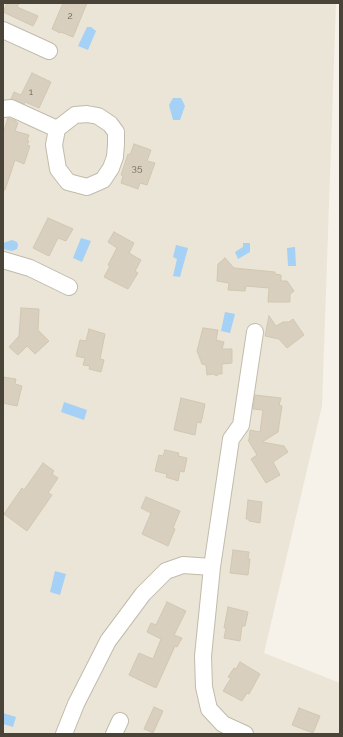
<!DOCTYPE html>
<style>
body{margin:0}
#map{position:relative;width:343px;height:737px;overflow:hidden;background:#f6f2ea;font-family:Raleway,sans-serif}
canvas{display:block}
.frame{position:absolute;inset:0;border:4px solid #4a4337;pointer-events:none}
</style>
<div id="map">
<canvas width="343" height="737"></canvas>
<div class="frame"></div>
</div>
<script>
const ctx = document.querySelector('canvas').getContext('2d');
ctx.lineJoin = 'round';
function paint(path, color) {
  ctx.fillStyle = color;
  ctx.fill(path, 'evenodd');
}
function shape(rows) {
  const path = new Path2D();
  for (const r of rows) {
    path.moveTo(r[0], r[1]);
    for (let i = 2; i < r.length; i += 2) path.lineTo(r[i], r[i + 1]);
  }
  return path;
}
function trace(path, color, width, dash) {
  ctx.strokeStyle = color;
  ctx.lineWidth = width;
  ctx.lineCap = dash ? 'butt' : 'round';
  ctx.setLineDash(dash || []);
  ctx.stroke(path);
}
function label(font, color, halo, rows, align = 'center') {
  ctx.font = font + ' Raleway,sans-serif';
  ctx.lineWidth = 4;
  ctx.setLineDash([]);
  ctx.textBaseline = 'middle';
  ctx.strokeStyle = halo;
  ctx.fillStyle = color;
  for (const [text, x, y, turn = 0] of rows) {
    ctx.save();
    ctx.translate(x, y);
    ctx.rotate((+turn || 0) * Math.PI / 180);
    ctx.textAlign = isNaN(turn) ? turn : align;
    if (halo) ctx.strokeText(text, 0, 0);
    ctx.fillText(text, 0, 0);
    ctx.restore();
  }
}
const residential = shape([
 [3,3,336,3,322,406,264,653,340,683,340,734,3,734]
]);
const water = shape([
 [87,27,91,27,96,31,88,50,78,46],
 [173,98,181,98,185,106,180,120,173,120,169,105],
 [81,238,91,241,82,262,73,258],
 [12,240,17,242,18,245,17,249,12,251,3,249,3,243],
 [243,243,250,243,250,252,238,259,235,252,243,247],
 [176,245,188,248,180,277,173,276,177,259,173,257],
 [295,247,296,266,288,266,287,248],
 [225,312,235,314,230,333,221,331],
 [64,402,87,410,84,420,61,412],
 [55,571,66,574,60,595,50,592],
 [3,713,16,717,13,727,3,724]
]);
const building = shape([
 [7,3,19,3,17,7,38,16,33,26,3,12,7,3],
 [63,3,87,3,73,37,61,32,60,33,52,29,63,3],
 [32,73,51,82,39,108,25,102,24,104,11,99,14,92,21,95,32,73],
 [8,118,16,121,16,122,18,123,15,131,29,135,27,141,29,141,27,145,30,146,24,164,15,160,5,190,3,190,3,133,8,118],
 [134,144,151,150,147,161,155,163,147,185,140,183,138,189,121,183,123,176,121,175,128,154,130,155,134,144],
 [48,218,73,229,66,241,58,238,49,256,33,248,48,218],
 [114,232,134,243,129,253,141,260,135,271,138,273,128,289,104,277,110,266,108,265,117,248,108,242,114,232],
 [225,258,234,268,275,272,275,274,281,275,281,281,287,281,294,291,290,294,290,302,268,302,269,288,246,286,245,291,228,290,229,283,217,281,218,264,225,258],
 [21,308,39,309,38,330,49,341,35,354,27,346,18,355,9,347,19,336,21,308],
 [269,316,276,326,283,322,289,322,293,319,304,335,287,348,279,339,265,336,269,316],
 [203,328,218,330,216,340,224,342,222,349,232,349,232,363,222,364,222,374,218,374,217,376,213,374,207,375,206,365,202,364,197,351,203,328],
 [89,329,105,334,100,359,104,360,101,372,89,369,90,366,83,365,85,358,76,356,80,340,86,341,89,329],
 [3,377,16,379,15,384,22,386,17,406,3,403,3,377],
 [255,395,281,398,279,405,282,406,278,432,262,442,284,446,288,452,273,462,280,475,266,483,251,459,257,455,248,440,249,440,250,430,260,432,263,410,253,409,255,395],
 [181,398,205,404,201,423,197,422,195,435,174,430,181,398],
 [165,450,179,453,178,456,187,458,184,472,180,471,178,481,166,477,167,474,155,471,159,455,163,456,165,450],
 [43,463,54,471,52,474,58,478,48,493,52,495,27,531,4,514,22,488,24,490,43,463],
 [146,497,180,511,173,528,175,529,168,546,142,534,151,513,141,508,146,497],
 [248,500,262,502,260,523,249,521,249,519,246,519,248,500],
 [233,550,249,552,248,559,250,559,248,575,230,573,233,550],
 [167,602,186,611,174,635,182,638,177,647,175,646,156,688,129,675,139,653,153,659,161,639,147,632,151,623,156,625,167,602],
 [228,607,248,612,245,626,242,626,240,641,224,638,226,628,224,628,228,607],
 [240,662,260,674,249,694,247,693,242,701,223,691,231,678,228,677,234,668,236,669,240,662],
 [154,707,163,711,153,733,144,729,154,707],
 [299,708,320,716,313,733,292,725,299,708]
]);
const minor = shape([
 [3,30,49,51],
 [3,109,11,108,57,129],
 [87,114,98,116,110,124,116,132,116,144,115,157,111,168,103,180,87,187,68,182,58,169,54,145,57,129,75,115,87,114],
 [3,260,30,268,69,287],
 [64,734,76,704,108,641,143,594,166,571,183,565,212,567],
 [114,734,120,721],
 [245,734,223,724,209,709,204,687,203,656,212,567,231,439,241,425,255,332]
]);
const numberNames = [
 ["2",70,16],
 ["1",31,92],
 ["35",137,168]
];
paint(residential, '#eae5d7');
paint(water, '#a4d1f5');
paint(building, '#d8cfbe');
trace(building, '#d3c7b1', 1);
trace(minor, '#c2bbab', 18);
trace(minor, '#fff', 16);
label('10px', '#6e6659', null, numberNames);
</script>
